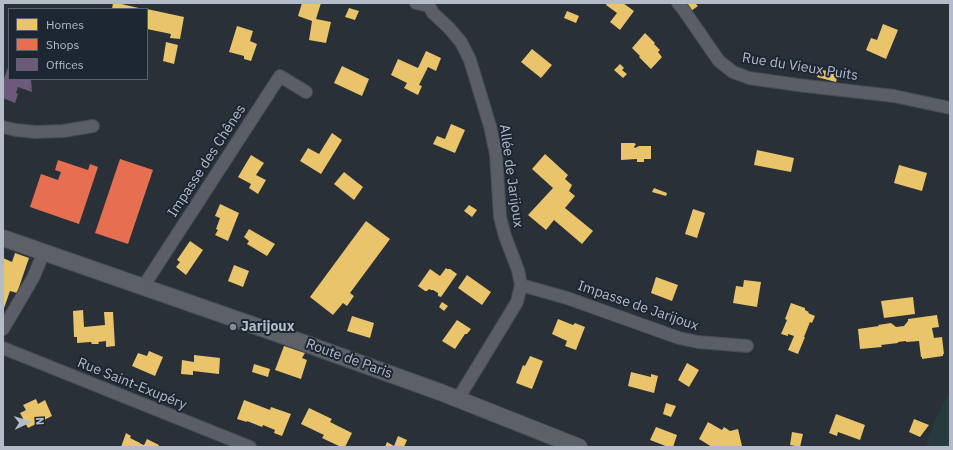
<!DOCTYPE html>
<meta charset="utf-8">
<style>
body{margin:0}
#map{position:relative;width:953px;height:450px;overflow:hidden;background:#2a3038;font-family:"IBM Plex Sans",sans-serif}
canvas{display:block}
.frame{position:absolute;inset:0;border:4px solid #b4bcc9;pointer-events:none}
.legend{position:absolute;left:8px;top:8px;width:140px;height:72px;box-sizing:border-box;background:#1d2633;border:1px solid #59626f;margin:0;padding:5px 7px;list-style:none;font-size:12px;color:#b4bcc9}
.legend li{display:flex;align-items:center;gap:8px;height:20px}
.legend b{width:20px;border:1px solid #59626f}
.north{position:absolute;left:8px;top:402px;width:40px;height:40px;-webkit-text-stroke:3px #1d2633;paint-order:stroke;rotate:86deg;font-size:11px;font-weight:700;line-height:16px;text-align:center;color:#b4bcc9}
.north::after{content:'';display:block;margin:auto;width:14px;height:18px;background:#b4bcc9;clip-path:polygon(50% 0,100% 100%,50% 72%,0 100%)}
</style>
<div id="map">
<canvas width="953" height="450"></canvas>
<div class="frame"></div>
<ul class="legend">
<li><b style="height:11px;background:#e9c46a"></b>Homes</li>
<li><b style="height:11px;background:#e76f51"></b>Shops</li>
<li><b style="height:11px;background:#6d597a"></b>Offices</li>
</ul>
<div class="north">N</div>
</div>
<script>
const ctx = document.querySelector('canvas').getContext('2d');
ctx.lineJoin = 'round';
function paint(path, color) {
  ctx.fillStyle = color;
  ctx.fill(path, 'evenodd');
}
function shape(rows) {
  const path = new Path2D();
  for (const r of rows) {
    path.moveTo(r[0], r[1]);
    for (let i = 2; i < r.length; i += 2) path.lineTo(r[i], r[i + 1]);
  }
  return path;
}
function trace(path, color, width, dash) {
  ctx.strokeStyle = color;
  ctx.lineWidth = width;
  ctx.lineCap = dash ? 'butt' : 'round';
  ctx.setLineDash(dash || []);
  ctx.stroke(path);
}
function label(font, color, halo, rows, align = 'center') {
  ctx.font = font + ' "IBM Plex Sans",sans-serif';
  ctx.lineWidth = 4;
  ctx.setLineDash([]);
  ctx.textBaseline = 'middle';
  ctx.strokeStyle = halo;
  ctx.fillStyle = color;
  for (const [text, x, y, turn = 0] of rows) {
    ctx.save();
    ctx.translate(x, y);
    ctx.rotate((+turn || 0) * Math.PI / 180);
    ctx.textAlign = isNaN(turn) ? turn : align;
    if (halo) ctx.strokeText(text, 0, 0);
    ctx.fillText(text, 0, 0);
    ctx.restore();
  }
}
const green = shape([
 [950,390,950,447,926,447,934,423]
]);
const homes = shape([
 [113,3,117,3,143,9,112,9],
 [302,3,321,3,316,19,331,22,326,43,309,40,312,21,298,16],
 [607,3,623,3,634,11,620,30,610,22,617,13,606,5],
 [685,3,695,3,698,6,691,11],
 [349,8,359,11,355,20,345,17],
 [147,9,184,17,180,39,170,38,171,34,147,29],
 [567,11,579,16,576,23,564,18],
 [883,24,898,30,886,59,866,50,871,38,877,40],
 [237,26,253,31,250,41,257,44,251,61,244,59,244,56,229,52],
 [645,33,655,43,654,44,660,50,658,52,662,57,651,69,639,57,640,56,632,48],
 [166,42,178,45,174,64,163,61],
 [532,49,552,65,541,78,521,62],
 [426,51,441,58,436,71,428,67,419,85,422,86,418,95,404,88,407,83,391,75,398,59,418,68],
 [620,64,624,68,622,70,627,74,623,78,614,70],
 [342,66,369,79,362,96,334,83],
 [819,69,838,74,836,82,817,77],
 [451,124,465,130,455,153,433,144,437,136,445,139],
 [332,133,342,140,321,174,300,161,308,148,319,154],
 [621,143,634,143,636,144,634,147,635,148,639,146,651,146,651,159,644,159,644,162,637,162,637,159,621,160],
 [757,150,794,158,791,172,754,165],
 [545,154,568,175,565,179,572,185,569,191,575,196,565,208,593,231,582,244,554,220,546,230,528,215,553,188,532,169],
 [251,155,264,163,256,175,266,180,258,194,249,188,251,184,238,177],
 [899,165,927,173,922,191,894,183],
 [344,172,363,187,354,200,334,184],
 [654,188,667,193,666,196,652,192],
 [220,204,239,213,228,241,215,235,218,230,216,229,220,218,215,216],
 [469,205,477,210,472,217,464,211],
 [693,209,705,213,697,238,685,234],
 [366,221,390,239,350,293,354,296,347,306,343,303,333,315,310,297],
 [249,229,275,244,267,256,247,244,249,241,244,237],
 [190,241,203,250,186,275,176,267,180,262,177,260],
 [15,253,29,258,17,293,10,291,3,311,3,258,12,262],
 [234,265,249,271,243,287,228,281],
 [446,268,447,269,450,269,457,274,441,297,438,296,438,293,433,290,431,290,429,289,427,291,425,291,418,286,430,269,440,276],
 [467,275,491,292,482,305,458,288],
 [656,277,678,285,672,301,651,293],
 [744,280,761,282,757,307,733,303,736,286,743,287],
 [913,297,915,314,884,318,881,301],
 [442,302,448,306,444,311,439,307],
 [791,303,805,308,805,310,809,312,808,313,815,316,812,323,810,322,804,337,805,337,798,354,788,350,794,336,788,334,788,336,781,334,787,320,785,319],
 [83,310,84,327,105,325,104,312,113,312,115,346,106,347,106,341,98,342,99,344,92,344,91,342,77,343,77,337,74,337,73,311],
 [937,315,939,327,932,328,934,338,942,337,944,354,943,354,943,356,922,359,922,357,921,357,919,341,906,342,906,341,898,342,898,343,881,345,882,347,860,349,858,329,879,326,878,325,891,323,896,327,904,326,908,321,908,319],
 [352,316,374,323,370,338,347,331],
 [558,319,573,325,575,323,585,327,576,350,565,346,567,341,552,334],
 [457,320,471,329,467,334,465,334,455,349,442,341],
 [284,346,305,353,302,358,307,360,301,379,275,370],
 [149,351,163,357,155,376,132,366,138,353,147,356],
 [194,355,220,358,219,374,193,371,193,375,181,374,182,360,194,362],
 [530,356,543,361,532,389,516,383,523,365,525,366],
 [687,363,699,370,689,387,678,380],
 [254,364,270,369,268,377,252,372],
 [631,372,651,377,651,374,658,376,654,393,628,386],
 [36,399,38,404,45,400,52,416,28,428,20,413,26,410,23,405],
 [244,400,270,410,271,407,291,414,282,436,274,433,275,430,263,425,262,427,247,421,247,422,237,419],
 [666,403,676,406,671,417,663,414],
 [309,408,332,419,330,422,352,433,345,447,341,447,322,438,324,435,301,424],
 [836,414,865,425,860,440,838,432,837,436,829,433],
 [914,419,929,425,920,437,909,432],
 [708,422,722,430,724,427,730,431,738,429,742,446,745,447,712,447,699,439],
 [656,427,677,435,673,447,668,447,650,440],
 [792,432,803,434,800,447,790,445],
 [126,433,131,436,130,438,140,443,141,444,144,445,147,439,159,445,158,447,121,447],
 [398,436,407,440,404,447,385,447,387,442,394,446]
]);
const shops = shape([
 [120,159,153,170,128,244,95,233],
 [58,160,88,170,90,164,98,167,79,224,30,207,41,174,58,180,61,172,55,170]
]);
const offices = shape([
 [9,65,9,79,31,79,32,92,18,87,16,93,18,94,15,103,3,98,3,81]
]);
const minor = shape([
 [416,3,429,6],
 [429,3,429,6,433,13,449,28,461,42,470,60,490,126,496,154,500,217,505,236,518,270,521,285,517,302,461,394,459,400],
 [678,3,683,9,719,61,733,72,749,78,798,85,894,96,950,108],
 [3,127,16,130,36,132,63,131,93,126],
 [521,285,567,298,679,338,698,342,747,346],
 [143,287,280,76,306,92],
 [3,329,33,278,44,252],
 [3,348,250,447]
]);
const major = shape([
 [3,238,287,337,440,392,579,447]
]);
const markers = [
 [233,327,4,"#848b96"]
];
const streetNames = [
 ["Rue du Vieux Puits",800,67,9],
 ["Impasse des Chênes",207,161,-57],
 ["Allée de Jarijoux",511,176,82],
 ["Impasse de Jarijoux",638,306,19],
 ["Route de Paris",349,359,20],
 ["Rue Saint-Exupéry",132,384,22]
];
const poiNames = [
 ["Jarijoux",241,327]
];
paint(green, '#273a3e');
paint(homes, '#e9c46a');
paint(shops, '#e76f51');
paint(offices, '#6d597a');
trace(minor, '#484c53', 14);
trace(major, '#484c55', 18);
trace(minor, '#5a5e66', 12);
trace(major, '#5c6168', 16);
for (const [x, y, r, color] of markers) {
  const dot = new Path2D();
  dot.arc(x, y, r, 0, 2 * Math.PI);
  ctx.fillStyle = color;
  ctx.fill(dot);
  trace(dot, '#1d2633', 1.5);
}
label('14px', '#b4bcc9', '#1d2633', streetNames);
label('bold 14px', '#b4bcc9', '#1d2633', poiNames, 'left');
</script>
